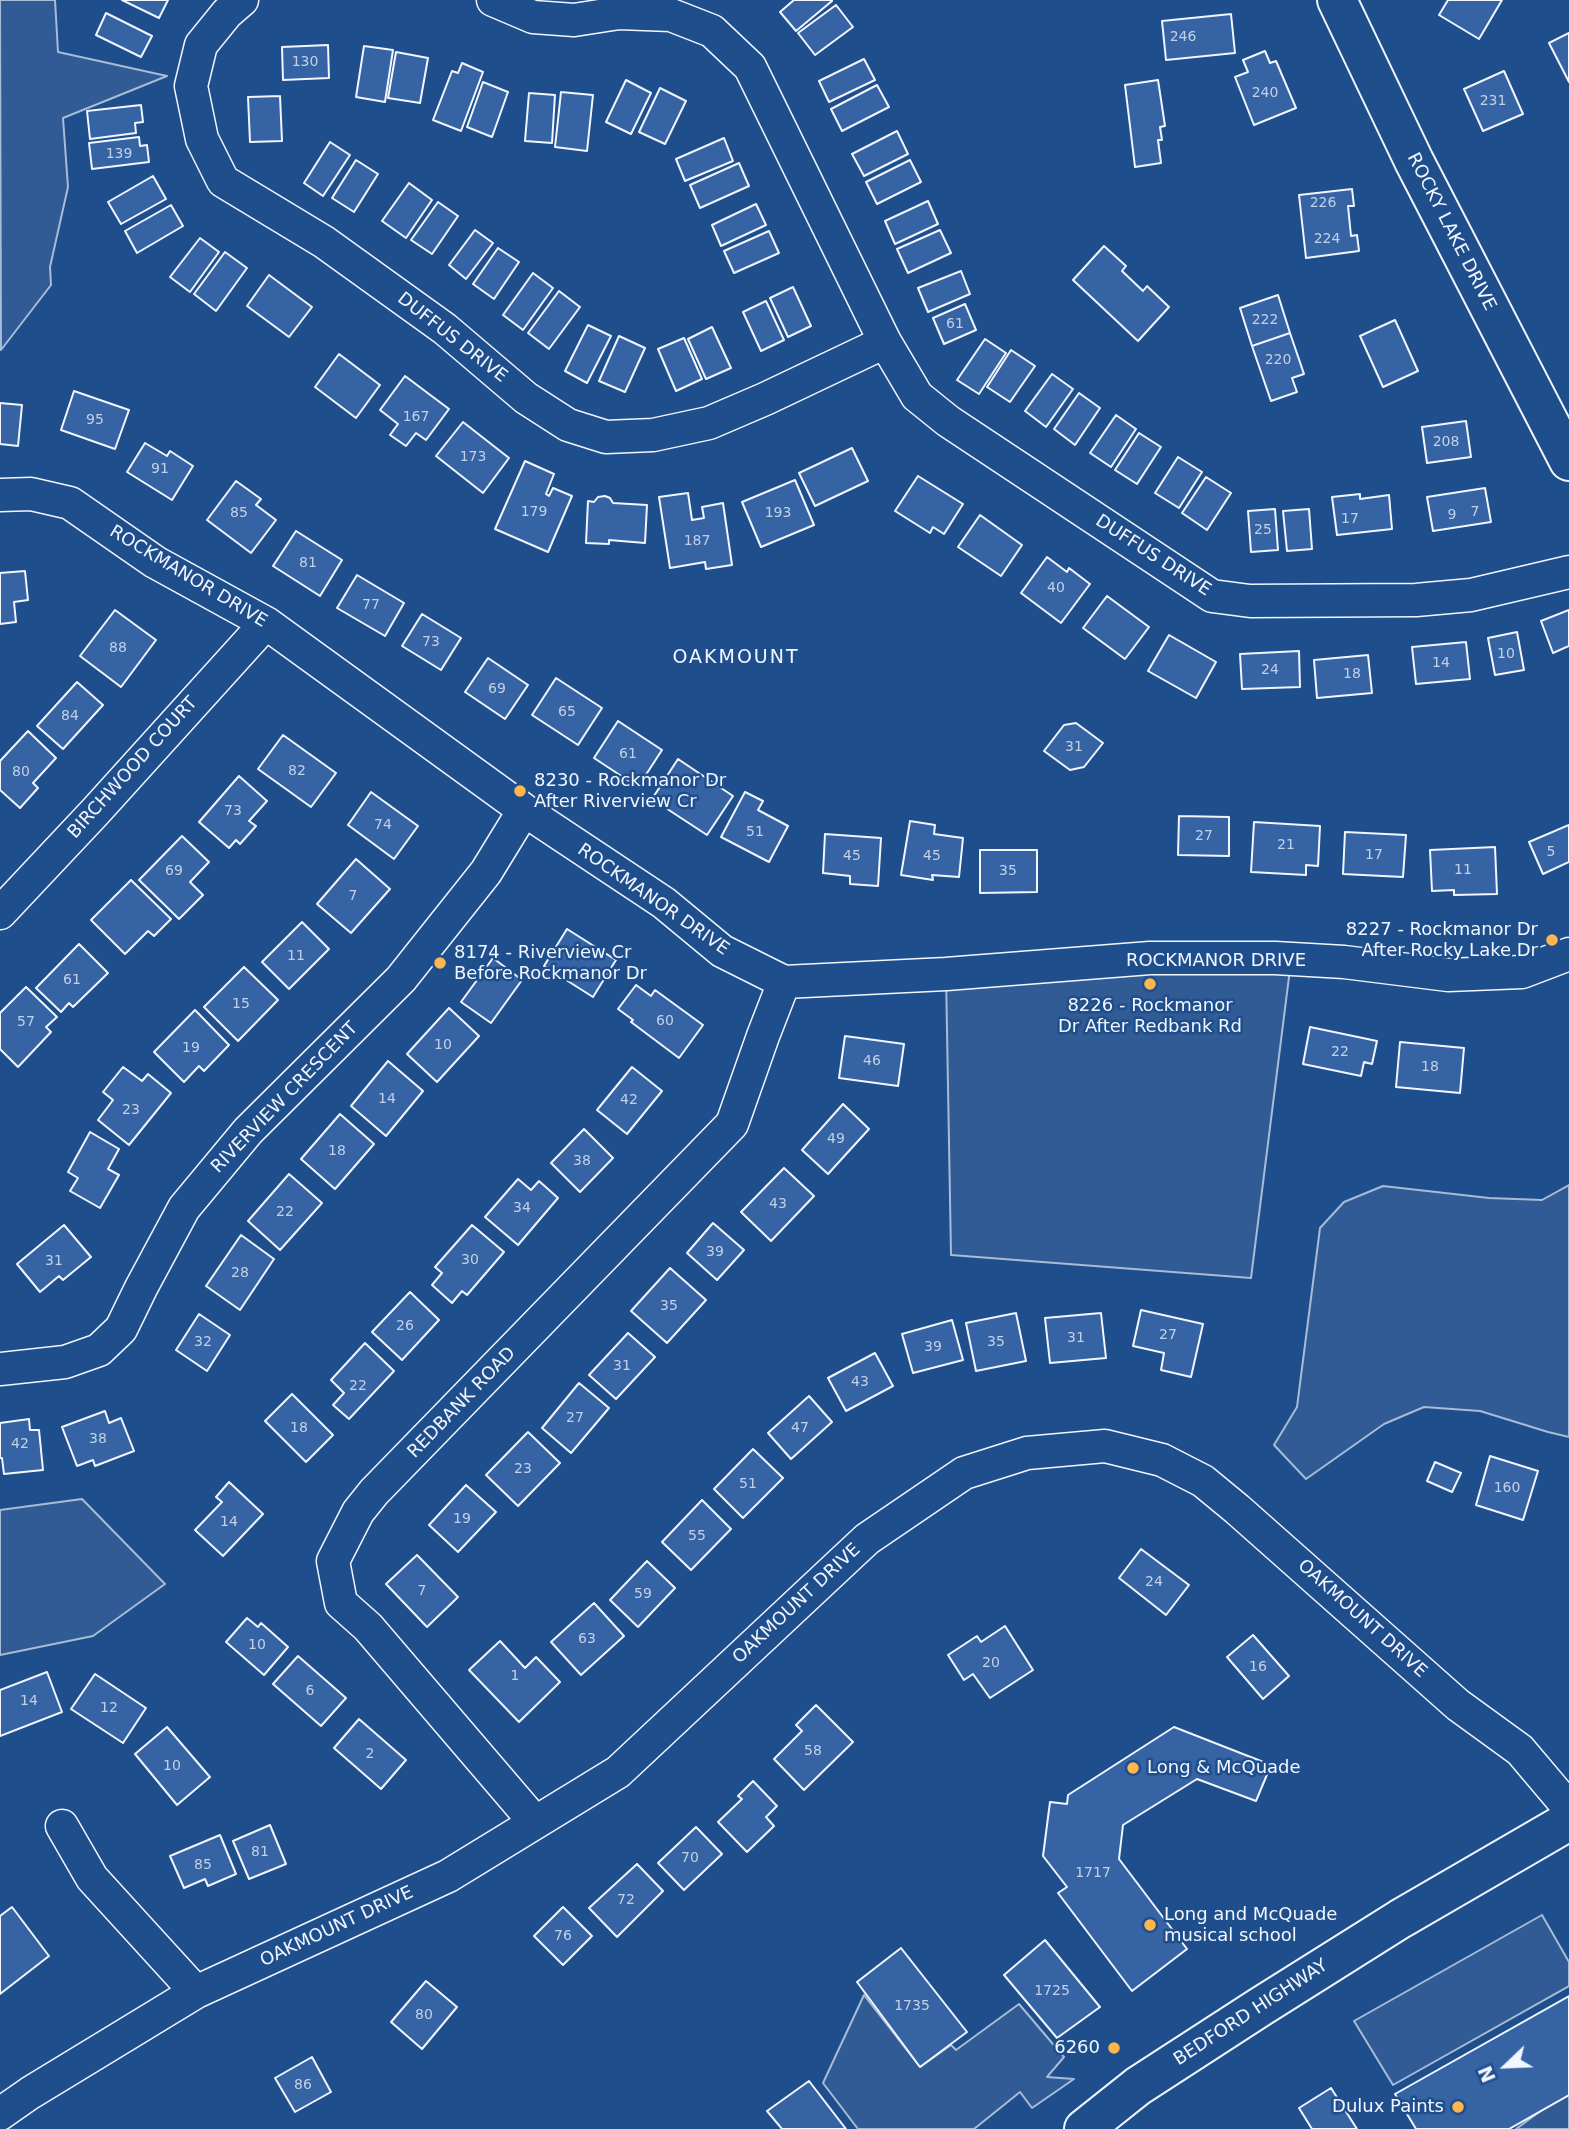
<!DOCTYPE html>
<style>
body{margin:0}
#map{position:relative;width:1569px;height:2129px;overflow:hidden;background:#1f4e8c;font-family:"DejaVu Sans",sans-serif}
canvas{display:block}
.north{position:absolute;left:1471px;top:2031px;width:70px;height:70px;-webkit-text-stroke:5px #1f4e8c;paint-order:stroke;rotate:247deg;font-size:19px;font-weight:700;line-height:28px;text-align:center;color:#f2f6ff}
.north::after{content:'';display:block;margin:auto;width:24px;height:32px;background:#f2f6ff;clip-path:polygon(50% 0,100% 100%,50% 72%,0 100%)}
</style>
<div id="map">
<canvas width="1569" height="2129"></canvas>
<div class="north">N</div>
</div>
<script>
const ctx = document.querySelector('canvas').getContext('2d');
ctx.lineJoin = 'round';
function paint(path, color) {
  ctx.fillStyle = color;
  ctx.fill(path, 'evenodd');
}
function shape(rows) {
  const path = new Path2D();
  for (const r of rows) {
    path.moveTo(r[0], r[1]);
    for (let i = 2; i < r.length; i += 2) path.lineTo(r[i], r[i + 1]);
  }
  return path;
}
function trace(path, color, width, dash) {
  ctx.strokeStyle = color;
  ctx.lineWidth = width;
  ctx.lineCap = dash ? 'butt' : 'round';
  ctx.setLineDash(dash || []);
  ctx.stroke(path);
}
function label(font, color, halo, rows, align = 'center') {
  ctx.font = font + ' "DejaVu Sans",sans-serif';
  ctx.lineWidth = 5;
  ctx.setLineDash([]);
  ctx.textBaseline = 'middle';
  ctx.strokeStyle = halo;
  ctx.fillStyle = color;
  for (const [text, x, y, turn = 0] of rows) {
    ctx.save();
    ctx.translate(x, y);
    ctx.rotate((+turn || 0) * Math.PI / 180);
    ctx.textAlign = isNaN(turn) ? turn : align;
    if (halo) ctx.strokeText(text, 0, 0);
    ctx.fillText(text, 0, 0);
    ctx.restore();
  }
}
const built = shape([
 [0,0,55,0,58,52,167,76,63,118,68,187,50,267,51,285,1,350,0,0],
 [1290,969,1251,1278,951,1255,946,974,1290,969],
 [1569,1185,1569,1437,1548,1432,1480,1411,1424,1407,1384,1424,1306,1479,1274,1445,1297,1407,1320,1228,1344,1202,1383,1186,1489,1198,1542,1200,1569,1185],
 [82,1499,165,1584,93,1636,0,1655,0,1510,82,1499],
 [1542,1915,1569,1962,1569,1986,1393,2085,1354,2021,1542,1915],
 [864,1995,920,2067,951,2045,956,2050,1019,2004,1064,2057,1047,2077,1074,2079,1032,2108,1020,2092,974,2129,858,2129,823,2083,864,1995],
 [1569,2090,1569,2129,1516,2129,1569,2090]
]);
const building = shape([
 [122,0,168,0,159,18,122,0],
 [794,0,832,0,832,1,796,31,780,12,794,0],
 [1448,0,1502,0,1479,39,1439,15,1448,0],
 [836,5,853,27,815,55,798,33,836,5],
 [106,13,152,36,141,57,96,35,106,13],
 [1231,14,1235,53,1166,60,1162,21,1231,14],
 [1569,33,1569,82,1549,43,1569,33],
 [328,45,329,78,283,80,282,47,328,45],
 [364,46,393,50,385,102,356,97,364,46],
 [1265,51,1270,63,1276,61,1296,108,1254,125,1235,77,1248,72,1243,60,1265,51],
 [396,52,428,58,420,103,388,98,396,52],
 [864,59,875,80,829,102,819,81,864,59],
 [462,63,483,72,461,131,433,120,452,71,458,73,462,63],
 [1504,71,1523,114,1483,131,1464,89,1504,71],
 [626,80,651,93,631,134,606,122,626,80],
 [1158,80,1165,126,1160,127,1162,140,1158,140,1161,163,1135,167,1125,85,1158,80],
 [483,82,508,92,492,137,467,127,483,82],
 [877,85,889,107,842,131,831,109,877,85],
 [660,88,686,101,665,144,639,132,660,88],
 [561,92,593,95,587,151,555,147,561,92],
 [529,93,555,95,552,143,525,141,529,93],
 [280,96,282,141,250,142,248,97,280,96],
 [141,105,143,122,135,123,136,133,90,139,87,111,141,105],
 [897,131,908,154,864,176,852,154,897,131],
 [139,137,140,146,147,145,149,162,92,169,89,143,139,137],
 [724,138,733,161,685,181,676,159,724,138],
 [330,142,350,155,323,196,304,183,330,142],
 [356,160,378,174,354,212,332,198,356,160],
 [910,160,921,182,877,204,866,182,910,160],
 [739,163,749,186,700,208,690,185,739,163],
 [153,176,166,199,121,224,108,202,153,176],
 [409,183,432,200,406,238,382,221,409,183],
 [1352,189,1354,206,1348,206,1351,236,1357,235,1359,251,1306,258,1299,195,1352,189],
 [928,201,938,224,895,244,885,221,928,201],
 [438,202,458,216,432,254,411,240,438,202],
 [756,204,766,225,721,246,712,225,756,204],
 [171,205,183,226,137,253,125,231,171,205],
 [475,230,493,243,466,279,449,265,475,230],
 [940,230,951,253,908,273,897,249,940,230],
 [769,231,779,253,734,273,724,251,769,231],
 [200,238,219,252,190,292,170,277,200,238],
 [1104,246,1126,266,1122,271,1143,291,1147,286,1169,307,1138,341,1073,280,1104,246],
 [498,248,519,262,494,299,473,284,498,248],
 [225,252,247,268,216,311,194,294,225,252],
 [961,271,970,294,928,312,918,288,961,271],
 [533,273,553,288,523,330,503,315,533,273],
 [269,275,312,307,289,337,247,306,269,275],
 [793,287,811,326,788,337,770,298,793,287],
 [559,291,580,307,549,349,528,333,559,291],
 [1278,295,1290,333,1252,346,1240,308,1278,295],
 [766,301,784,340,761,351,743,312,766,301],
 [965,304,976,330,944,344,933,318,965,304],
 [1395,320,1418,371,1383,387,1360,336,1395,320],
 [588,325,611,336,587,383,565,371,588,325],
 [712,327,731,368,706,379,688,339,712,327],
 [1290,333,1304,374,1292,378,1297,392,1271,401,1252,346,1290,333],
 [619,336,645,348,625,392,599,381,619,336],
 [684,338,702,379,676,391,658,349,684,338],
 [985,339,1006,353,979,394,957,380,985,339],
 [1011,350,1035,366,1010,402,987,387,1011,350],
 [339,354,380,385,356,418,315,387,339,354],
 [1052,374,1073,389,1046,427,1025,411,1052,374],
 [405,376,449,409,426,440,416,433,406,446,390,435,398,424,380,410,405,376],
 [74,391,129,410,115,449,61,430,74,391],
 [1079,393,1100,408,1075,445,1054,429,1079,393],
 [0,403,22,405,18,446,0,444,0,403],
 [1116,415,1136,429,1111,467,1090,453,1116,415],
 [1466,421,1471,457,1427,463,1422,427,1466,421],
 [463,422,509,458,483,493,436,456,463,422],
 [1139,433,1161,447,1137,484,1115,470,1139,433],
 [145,443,167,456,170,451,193,466,172,500,127,472,145,443],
 [852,448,868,481,815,506,799,473,852,448],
 [1178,457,1202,472,1179,508,1155,493,1178,457],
 [525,461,554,474,546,494,549,496,553,488,572,496,548,552,495,529,525,461],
 [918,476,963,504,944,534,933,527,930,533,895,511,918,476],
 [1206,477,1231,493,1207,530,1182,513,1206,477],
 [795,480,814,525,761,547,742,502,795,480],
 [236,481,261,499,256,505,276,520,251,553,207,520,236,481],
 [1485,488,1491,522,1433,531,1427,497,1485,488],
 [688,493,692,520,704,518,702,507,723,503,732,565,706,569,705,562,670,568,659,497,688,493],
 [1360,494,1360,499,1389,495,1392,529,1337,535,1332,497,1360,494],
 [605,496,610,498,613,503,647,505,645,543,609,540,609,544,586,543,588,501,594,502,598,497,605,496],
 [1275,509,1278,550,1251,552,1248,511,1275,509],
 [1309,509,1312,549,1287,551,1283,511,1309,509],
 [980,515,1022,545,1001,576,958,547,980,515],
 [296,531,342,560,320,596,273,566,296,531],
 [1047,557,1067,572,1069,568,1090,584,1061,623,1021,593,1047,557],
 [25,571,28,600,14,602,16,622,0,624,0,573,25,571],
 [357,575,404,603,385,636,337,608,357,575],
 [1107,596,1149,627,1125,659,1083,628,1107,596],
 [115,610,156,640,121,687,80,656,115,610],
 [1569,610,1569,646,1553,653,1541,621,1569,610],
 [422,614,461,638,441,670,402,646,422,614],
 [1517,632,1524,670,1495,675,1488,638,1517,632],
 [1169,635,1216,662,1196,698,1148,671,1169,635],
 [1466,642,1470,679,1416,684,1412,647,1466,642],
 [1299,651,1300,687,1242,689,1240,654,1299,651],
 [1368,655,1372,693,1317,698,1314,660,1368,655],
 [488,658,528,685,505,719,465,692,488,658],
 [556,678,602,708,578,745,532,715,556,678],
 [77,682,103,705,63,749,37,726,77,682],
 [618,721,662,750,638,787,594,758,618,721],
 [1076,723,1103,743,1084,767,1070,770,1044,751,1064,725,1076,723],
 [28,731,56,758,33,783,38,788,20,808,0,790,0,761,28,731],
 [283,735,336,773,311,807,258,769,283,735],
 [678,759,733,796,707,835,652,799,678,759],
 [239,776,267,801,249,821,256,826,240,844,236,840,229,848,199,822,239,776],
 [371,792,418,826,394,859,348,825,371,792],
 [745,792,763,801,758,810,788,826,769,862,721,837,745,792],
 [1179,816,1229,817,1229,856,1178,855,1179,816],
 [910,821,935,825,934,834,963,838,959,877,932,875,933,880,901,875,910,821],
 [1254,822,1320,826,1318,866,1306,865,1306,875,1251,872,1254,822],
 [1569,825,1569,862,1543,874,1529,842,1569,825],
 [1345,832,1406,835,1403,877,1343,874,1345,832],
 [825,834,881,838,878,886,850,884,850,876,823,873,825,834],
 [182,836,209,862,190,882,203,895,179,919,139,880,182,836],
 [1495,847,1497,894,1454,895,1454,890,1432,891,1430,850,1495,847],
 [980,850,1037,850,1037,892,980,893,980,850],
 [356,859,390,889,351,933,317,904,356,859],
 [131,880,171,919,154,936,148,931,125,954,91,920,131,880],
 [302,922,329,949,289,989,262,962,302,922],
 [567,929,616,960,593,997,544,966,567,929],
 [79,944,108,973,73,1007,69,1003,61,1012,36,988,79,944],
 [493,958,522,980,491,1023,461,1002,493,958],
 [244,967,278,1000,238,1041,204,1007,244,967],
 [636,985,651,996,655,990,703,1025,679,1058,631,1022,633,1020,618,1009,636,985],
 [26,987,57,1017,46,1027,51,1032,18,1067,0,1049,0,1013,26,987],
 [449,1008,479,1036,437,1082,407,1054,449,1008],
 [195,1010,229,1045,204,1071,199,1066,184,1082,154,1052,195,1010],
 [1310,1027,1377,1041,1372,1064,1364,1062,1361,1076,1303,1064,1310,1027],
 [845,1036,904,1044,898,1086,839,1078,845,1036],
 [1400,1042,1464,1048,1460,1093,1396,1087,1400,1042],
 [388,1061,423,1091,386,1136,351,1106,388,1061],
 [123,1067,142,1081,148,1074,171,1093,129,1145,98,1120,113,1100,103,1092,123,1067],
 [632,1067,662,1091,627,1134,597,1110,632,1067],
 [843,1104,869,1129,828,1174,802,1150,843,1104],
 [340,1114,374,1144,335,1189,301,1159,340,1114],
 [584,1129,613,1158,580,1192,551,1163,584,1129],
 [90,1132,119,1149,108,1169,119,1175,100,1208,70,1191,78,1178,68,1172,90,1132],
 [784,1168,814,1196,771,1241,741,1212,784,1168],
 [289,1174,322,1203,280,1250,248,1221,289,1174],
 [518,1179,531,1190,539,1181,558,1198,518,1245,485,1217,518,1179],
 [713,1223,744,1250,717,1280,687,1253,713,1223],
 [64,1225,91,1257,63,1280,59,1276,40,1292,17,1264,64,1225],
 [472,1225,504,1252,467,1295,462,1291,452,1303,432,1285,442,1273,435,1267,472,1225],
 [241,1235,274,1259,240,1310,206,1286,241,1235],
 [670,1268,706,1300,667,1343,631,1311,670,1268],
 [410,1292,439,1320,402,1360,372,1332,410,1292],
 [1141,1310,1203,1324,1191,1377,1161,1370,1164,1353,1133,1346,1141,1310],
 [1016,1313,1026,1361,976,1371,966,1323,1016,1313],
 [1101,1313,1106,1358,1050,1363,1045,1318,1101,1313],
 [199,1314,230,1335,207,1371,176,1350,199,1314],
 [952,1320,963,1360,913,1373,902,1334,952,1320],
 [628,1333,655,1357,616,1399,589,1375,628,1333],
 [365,1343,394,1371,349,1419,333,1405,344,1393,331,1380,365,1343],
 [875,1353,893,1386,846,1411,828,1378,875,1353],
 [579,1383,609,1408,571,1453,542,1428,579,1383],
 [292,1394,333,1435,306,1462,265,1421,292,1394],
 [809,1396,832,1422,791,1459,768,1433,809,1396],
 [105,1411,109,1423,121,1418,134,1451,95,1466,93,1460,77,1466,62,1427,105,1411],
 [29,1419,30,1430,39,1430,43,1470,4,1474,2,1458,0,1458,0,1423,29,1419],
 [528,1432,560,1463,518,1506,486,1475,528,1432],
 [753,1449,783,1478,743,1518,714,1489,753,1449],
 [1490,1456,1538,1471,1523,1520,1476,1505,1490,1456],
 [1435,1462,1461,1473,1452,1492,1427,1481,1435,1462],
 [229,1482,263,1514,223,1556,195,1530,222,1502,216,1497,229,1482],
 [466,1485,496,1512,458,1552,429,1525,466,1485],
 [702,1500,731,1529,691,1570,662,1542,702,1500],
 [1141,1549,1189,1585,1166,1615,1119,1578,1141,1549],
 [417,1555,458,1597,427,1627,386,1584,417,1555],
 [647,1561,675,1588,638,1627,610,1600,647,1561],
 [594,1603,624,1636,581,1675,551,1642,594,1603],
 [247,1618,258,1627,261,1623,288,1647,264,1675,226,1642,247,1618],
 [1005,1626,1033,1670,990,1698,973,1674,964,1680,948,1655,977,1636,981,1642,1005,1626],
 [1253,1635,1289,1676,1263,1699,1227,1657,1253,1635],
 [500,1641,525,1668,536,1657,560,1682,519,1722,469,1670,500,1641],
 [298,1656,346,1698,321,1726,273,1684,298,1656],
 [47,1672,62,1712,0,1736,0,1690,47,1672],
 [95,1674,146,1708,123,1743,71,1709,95,1674],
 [816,1705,853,1742,804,1790,774,1759,802,1731,796,1725,816,1705],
 [359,1719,406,1760,381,1789,334,1748,359,1719],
 [167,1727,210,1777,177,1805,135,1754,167,1727],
 [1174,1727,1271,1765,1256,1801,1197,1779,1123,1825,1119,1859,1187,1949,1132,1991,1058,1893,1067,1887,1043,1856,1050,1802,1067,1804,1068,1795,1174,1727],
 [753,1781,777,1806,766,1817,774,1826,747,1852,718,1822,742,1799,738,1796,753,1781],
 [270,1825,286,1864,249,1879,233,1841,270,1825],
 [696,1827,722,1854,684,1890,658,1863,696,1827],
 [220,1835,236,1874,208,1886,205,1879,184,1888,170,1856,220,1835],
 [637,1864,663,1891,617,1937,589,1908,637,1864],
 [12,1907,49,1956,0,1994,0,1916,12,1907],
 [563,1907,592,1936,563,1965,534,1936,563,1907],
 [1045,1940,1100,2007,1057,2038,1004,1975,1045,1940],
 [901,1948,967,2032,920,2067,857,1982,901,1948],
 [426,1981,457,2007,422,2049,391,2022,426,1981],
 [1569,1996,1569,2095,1509,2129,1416,2129,1395,2094,1569,1996],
 [312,2057,331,2092,295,2112,275,2078,312,2057],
 [809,2081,846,2129,782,2129,767,2111,809,2081],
 [1331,2088,1357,2129,1312,2129,1299,2108,1331,2088]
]);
const minor = shape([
 [242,0,227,13,201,45,191,86,202,139,223,181,324,242,445,329,526,398,568,425,606,437,653,435,709,423,765,399,885,342],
 [493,0,533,17,574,20,619,13,671,15,712,31,750,67,885,342,917,396,948,421,1212,596,1250,601,1416,600,1471,595,1569,572],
 [0,495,31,494,70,503,155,562,266,623,524,810,664,903,722,951,784,982,946,974,1150,958,1275,958,1344,962,1448,975,1522,972,1569,954],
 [0,913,95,812,266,623],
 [0,1369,65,1362,99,1350,121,1329,141,1288,184,1208,248,1131,401,979,486,872,524,810],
 [534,1821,368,1627,341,1603,333,1561,358,1512,374,1492,732,1124,763,1036,784,982],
 [62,1826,92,1878,196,1992],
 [0,2114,30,2093,196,1992,448,1876,618,1772,867,1539,964,1473,1027,1453,1105,1446,1162,1460,1203,1481,1237,1509,1458,1705,1520,1750,1569,1808]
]);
const major = shape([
 [1337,0,1414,161,1569,461],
 [1084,2129,1138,2086,1260,2007,1400,1919,1569,1821]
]);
const markers = [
 [520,791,7,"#ffb74d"],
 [1552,940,7,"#ffb74d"],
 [440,963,7,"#ffb74d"],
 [1150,984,7,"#ffb74d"],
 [1133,1768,7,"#ffb74d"],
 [1150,1925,7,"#ffb74d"],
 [1114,2048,7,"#ffb74d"],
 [1458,2107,7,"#ffb74d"]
];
const numberNames = [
 ["246",1183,37],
 ["130",305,62],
 ["240",1265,93],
 ["231",1493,101],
 ["139",119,154],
 ["226",1323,203],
 ["224",1327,239],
 ["222",1265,320],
 ["61",955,324],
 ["220",1278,360],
 ["167",416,417],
 ["95",95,420],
 ["208",1446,442],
 ["173",473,457],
 ["91",160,469],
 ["179",534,512],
 ["7",1475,512],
 ["85",239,513],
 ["193",778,513],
 ["9",1452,515],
 ["17",1350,519],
 ["25",1263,530],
 ["187",697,541],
 ["81",308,563],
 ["40",1056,588],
 ["77",371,605],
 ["73",431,642],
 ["88",118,648],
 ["10",1506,654],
 ["14",1441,663],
 ["24",1270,670],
 ["18",1352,674],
 ["69",497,689],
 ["65",567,712],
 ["84",70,716],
 ["31",1074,747],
 ["61",628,754],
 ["82",297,771],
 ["80",21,772],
 ["73",233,811],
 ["74",383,825],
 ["51",755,832],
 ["27",1204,836],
 ["21",1286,845],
 ["5",1551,852],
 ["17",1374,855],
 ["45",852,856],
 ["45",932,856],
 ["11",1463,870],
 ["69",174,871],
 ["35",1008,871],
 ["7",353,896],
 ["11",296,956],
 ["61",72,980],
 ["15",241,1004],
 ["60",665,1021],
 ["57",26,1022],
 ["10",443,1045],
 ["19",191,1048],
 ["22",1340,1052],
 ["46",872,1061],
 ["18",1430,1067],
 ["14",387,1099],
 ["42",629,1100],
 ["23",131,1110],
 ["49",836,1139],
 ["18",337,1151],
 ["38",582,1161],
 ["43",778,1204],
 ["34",522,1208],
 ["22",285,1212],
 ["39",715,1252],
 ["30",470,1260],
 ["31",54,1261],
 ["28",240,1273],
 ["35",669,1306],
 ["26",405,1326],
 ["27",1168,1335],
 ["31",1076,1338],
 ["32",203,1342],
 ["35",996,1342],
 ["39",933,1347],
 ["31",622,1366],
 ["43",860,1382],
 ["22",358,1386],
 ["27",575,1418],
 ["18",299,1428],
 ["47",800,1428],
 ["38",98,1439],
 ["42",20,1444],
 ["23",523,1469],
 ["51",748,1484],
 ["160",1507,1488],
 ["19",462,1519],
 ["14",229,1522],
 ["55",697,1536],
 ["24",1154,1582],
 ["7",422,1591],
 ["59",643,1594],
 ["63",587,1639],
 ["10",257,1645],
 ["20",991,1663],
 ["16",1258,1667],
 ["1",515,1676],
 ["6",310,1691],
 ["14",29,1701],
 ["12",109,1708],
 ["58",813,1751],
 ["2",370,1754],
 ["10",172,1766],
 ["81",260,1852],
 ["70",690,1858],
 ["85",203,1865],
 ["1717",1093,1873],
 ["72",626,1900],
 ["76",563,1936],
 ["1725",1052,1991],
 ["1735",912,2006],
 ["80",424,2015],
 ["86",303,2085]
];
const streetNames = [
 ["ROCKY LAKE DRIVE",1451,232,63],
 ["DUFFUS DRIVE",452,338,38],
 ["DUFFUS DRIVE",1153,556,33],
 ["ROCKMANOR DRIVE",188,577,31],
 ["BIRCHWOOD COURT",133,768,-48],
 ["ROCKMANOR DRIVE",653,900,35],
 ["ROCKMANOR DRIVE",1216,961],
 ["RIVERVIEW CRESCENT",285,1098,-46],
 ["REDBANK ROAD",462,1403,-46],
 ["OAKMOUNT DRIVE",797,1604,-43],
 ["OAKMOUNT DRIVE",1362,1619,42],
 ["OAKMOUNT DRIVE",337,1927,-25],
 ["BEDFORD HIGHWAY",1251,2013,-33]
];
const poiNames = [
 ["8230 - Rockmanor Dr",534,781],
 ["After Riverview Cr",534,802],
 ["8227 - Rockmanor Dr",1538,930,"right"],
 ["After Rocky Lake Dr",1538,951,"right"],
 ["8174 - Riverview Cr",454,953],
 ["Before Rockmanor Dr",454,974],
 ["8226 - Rockmanor",1150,1006,"center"],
 ["Dr After Redbank Rd",1150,1027,"center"],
 ["Long & McQuade",1147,1768],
 ["Long and McQuade",1164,1915],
 ["musical school",1164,1936],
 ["6260",1100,2048,"right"],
 ["Dulux Paints",1444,2107,"right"]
];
const neighbourhoodNames = [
 ["OAKMOUNT",736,658]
];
paint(built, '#305b95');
trace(built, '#a8bbd7', 2);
paint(building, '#3563a3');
trace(building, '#f2f6ff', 2);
trace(minor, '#f2f6ff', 35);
trace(major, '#f2f6ff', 42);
trace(minor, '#1f4e8c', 32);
trace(major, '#1f4e8c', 38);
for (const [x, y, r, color] of markers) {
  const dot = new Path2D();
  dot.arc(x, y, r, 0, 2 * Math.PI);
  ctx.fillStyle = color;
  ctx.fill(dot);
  trace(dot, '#1f4e8c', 2.5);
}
label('14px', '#c3d1e8', null, numberNames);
label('18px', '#f2f6ff', '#1f4e8c', streetNames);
label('18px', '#f2f6ff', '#1f4e8c', poiNames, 'left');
ctx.letterSpacing = '2px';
label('19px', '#f2f6ff', '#1f4e8c', neighbourhoodNames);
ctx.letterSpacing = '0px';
</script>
